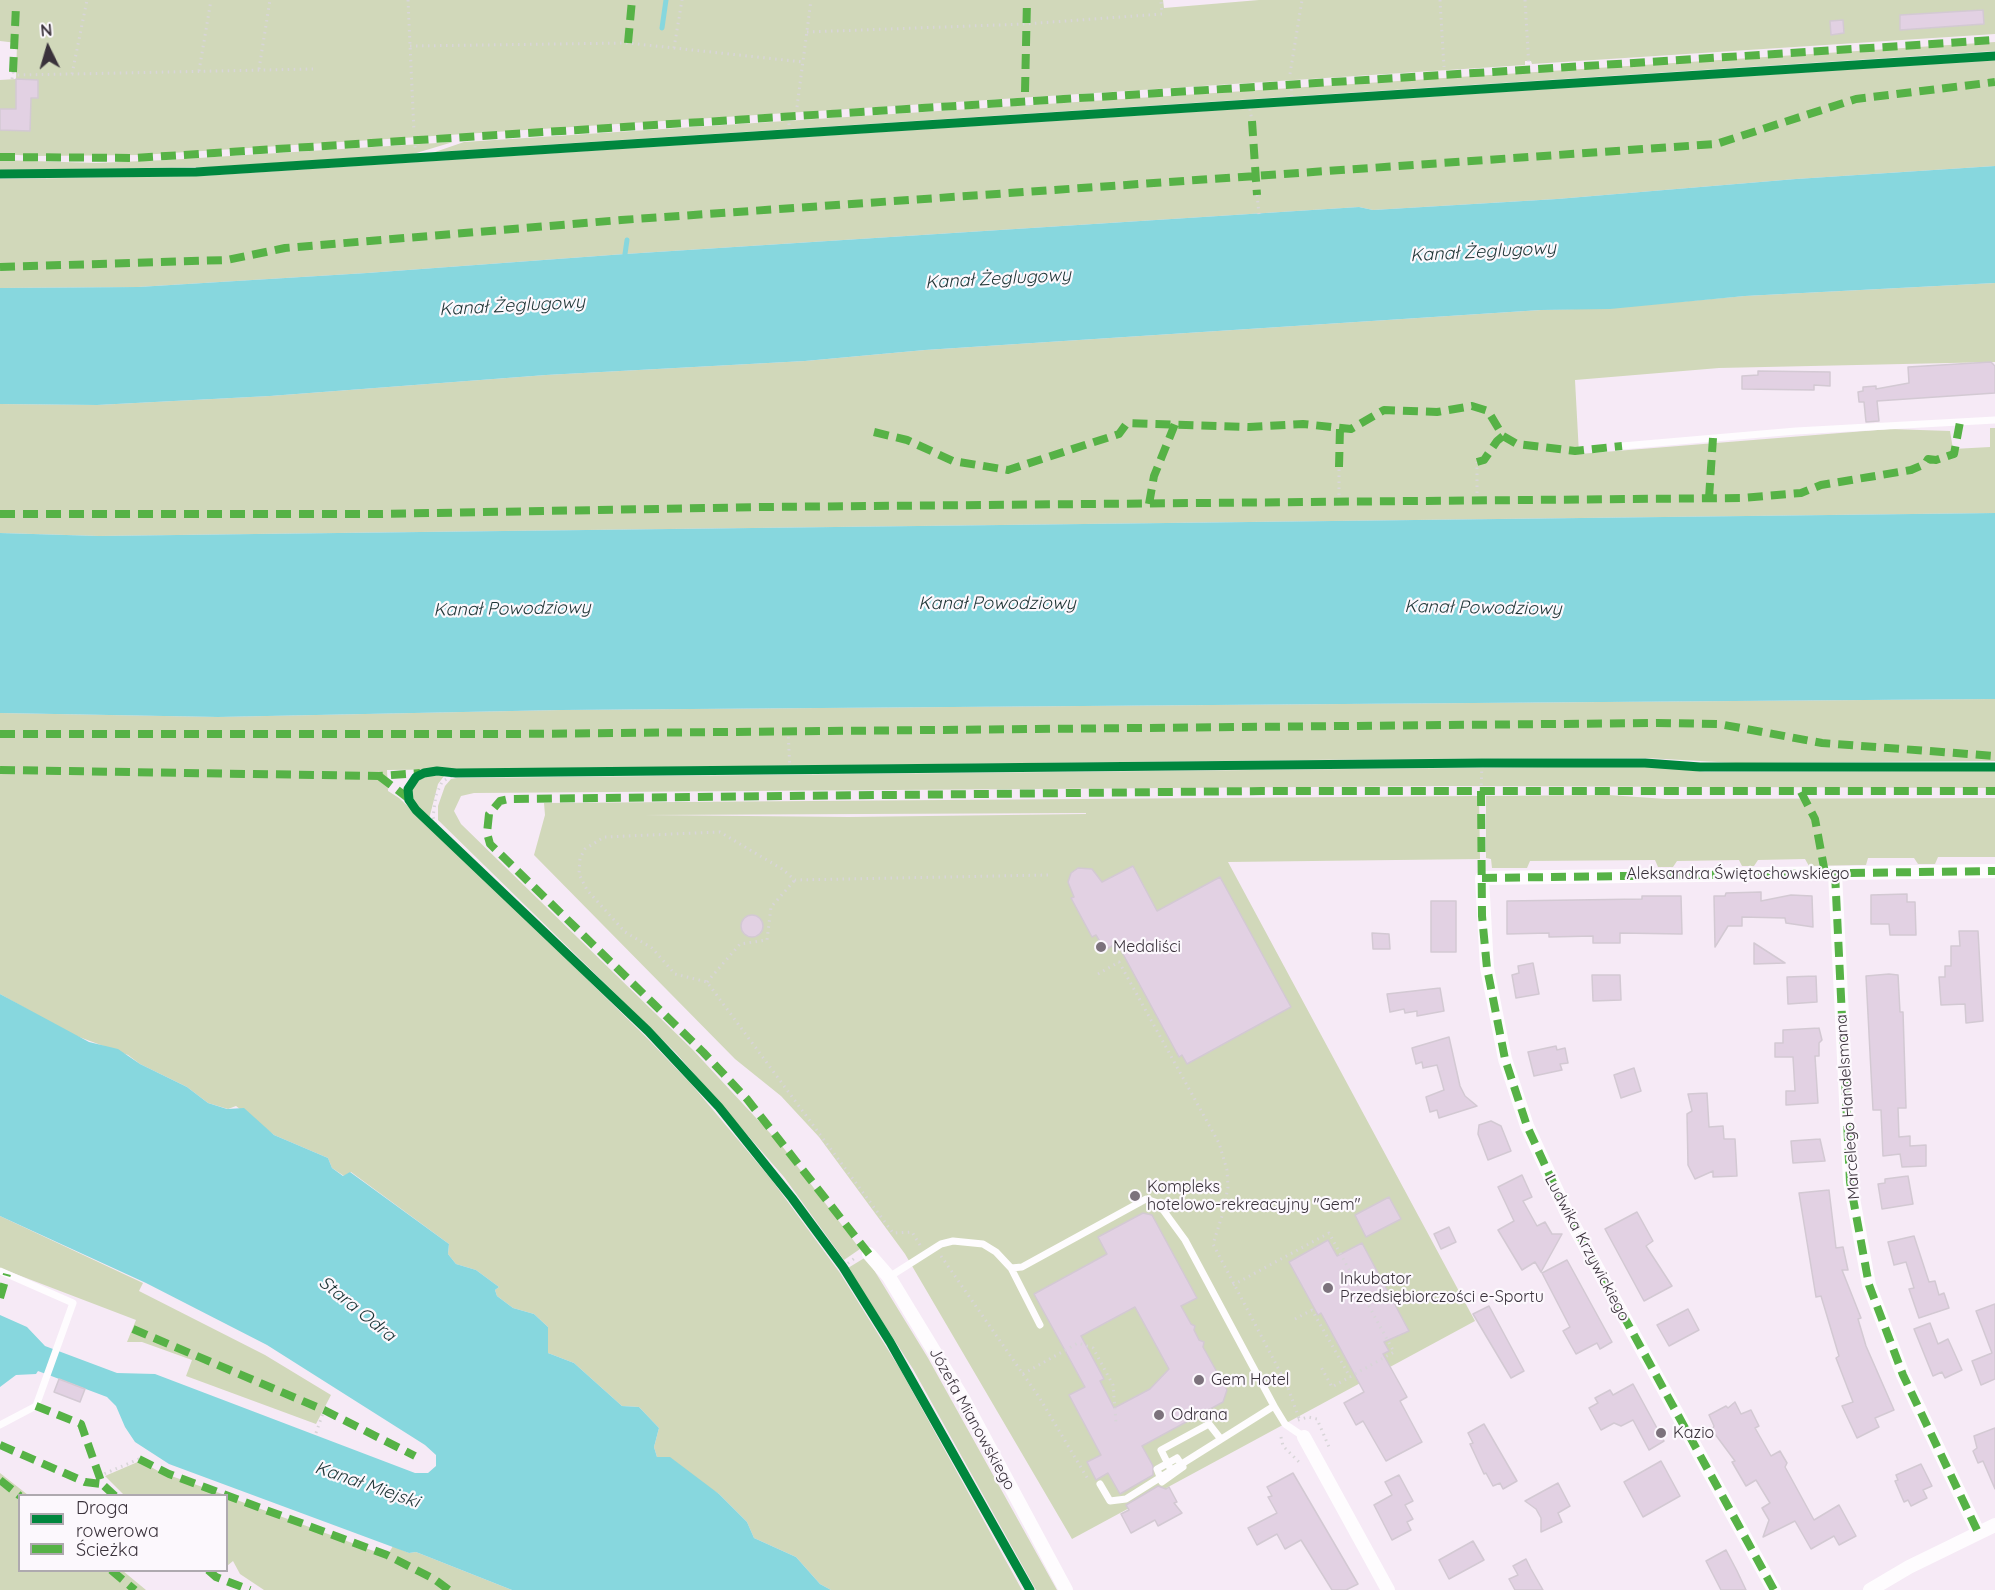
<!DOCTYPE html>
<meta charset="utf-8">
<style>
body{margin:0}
#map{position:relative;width:1995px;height:1590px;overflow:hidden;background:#f6eaf6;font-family:Quicksand,sans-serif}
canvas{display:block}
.legend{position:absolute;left:18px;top:1494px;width:210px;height:78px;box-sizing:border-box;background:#fcf8fd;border:2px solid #aea9af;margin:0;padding:8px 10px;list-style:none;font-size:18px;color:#3a323b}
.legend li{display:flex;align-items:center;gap:12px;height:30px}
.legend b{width:30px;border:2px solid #aea9af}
.north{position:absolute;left:18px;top:18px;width:60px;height:60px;-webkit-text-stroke:4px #fcf8fd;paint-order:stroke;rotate:355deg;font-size:16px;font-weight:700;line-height:24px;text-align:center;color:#3a323b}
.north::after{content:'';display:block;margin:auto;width:21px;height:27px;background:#3a323b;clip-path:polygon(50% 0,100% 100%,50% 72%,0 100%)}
</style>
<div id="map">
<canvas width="1995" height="1590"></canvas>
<ul class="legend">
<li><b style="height:8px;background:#00873e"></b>Droga rowerowa</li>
<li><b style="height:8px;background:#56b246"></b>Ścieżka</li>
</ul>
<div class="north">N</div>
</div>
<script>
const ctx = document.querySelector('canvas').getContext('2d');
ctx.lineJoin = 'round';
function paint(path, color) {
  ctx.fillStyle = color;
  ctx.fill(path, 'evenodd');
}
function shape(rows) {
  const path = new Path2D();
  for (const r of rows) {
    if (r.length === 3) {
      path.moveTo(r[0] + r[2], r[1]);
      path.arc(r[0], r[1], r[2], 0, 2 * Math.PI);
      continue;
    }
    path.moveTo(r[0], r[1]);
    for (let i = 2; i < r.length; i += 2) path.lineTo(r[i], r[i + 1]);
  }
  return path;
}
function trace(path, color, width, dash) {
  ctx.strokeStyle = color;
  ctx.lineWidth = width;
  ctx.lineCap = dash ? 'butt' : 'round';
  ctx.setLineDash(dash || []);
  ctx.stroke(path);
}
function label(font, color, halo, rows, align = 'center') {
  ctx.font = font + ' Quicksand,sans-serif';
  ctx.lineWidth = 4.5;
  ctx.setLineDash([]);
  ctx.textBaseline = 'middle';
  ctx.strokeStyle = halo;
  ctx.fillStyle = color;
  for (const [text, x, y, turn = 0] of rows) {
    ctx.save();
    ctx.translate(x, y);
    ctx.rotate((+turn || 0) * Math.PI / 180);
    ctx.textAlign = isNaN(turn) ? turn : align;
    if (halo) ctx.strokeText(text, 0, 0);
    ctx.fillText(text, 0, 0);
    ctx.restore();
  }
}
const green = shape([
 [0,0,1163,0,1164,8,1259,0,1995,0,1995,34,1532,64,1531,61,1525,61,1525,65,141,155,35,156,0,154,0,80,16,79,17,43,0,41],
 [1995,42,1995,51,435,152,464,142],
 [1995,60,1995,166,1796,179,1557,199,1373,210,1359,207,625,254,367,273,138,287,0,288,0,179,201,176],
 [453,142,413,154,211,167,0,170,0,160,96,163,167,160],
 [1995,283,1995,362,1719,368,1575,380,1579,454,1890,429,1950,431,1953,449,1990,447,1990,428,1995,428,1995,513,255,534,99,536,0,533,0,404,97,405,270,396,546,375,805,361,925,350,1541,310,1610,308,1745,296],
 [1995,699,1995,761,1736,763,1646,758,1398,759,387,770,388,791,399,798,490,884,645,1036,692,1085,771,1179,840,1273,900,1369,1022,1590,831,1590,820,1584,796,1557,754,1538,747,1522,719,1494,657,1457,654,1447,659,1428,639,1407,622,1406,574,1363,548,1353,548,1327,534,1314,513,1308,497,1296,495,1290,499,1287,476,1270,456,1264,448,1254,449,1244,351,1172,344,1176,332,1168,328,1158,274,1135,236,1106,228,1109,208,1103,187,1087,140,1064,128,1055,71,1034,0,994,0,713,218,717,561,710],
 [1649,766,1705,772,1995,771,1995,788,1448,786,474,793,461,796,454,811,461,824,693,1050,782,1146,860,1249,844,1260,784,1177,676,1053,438,820,438,806,445,786,451,779,457,778],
 [427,776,444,776,438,784,429,819,413,801,411,790,415,782],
 [1609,795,1666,799,1995,798,1995,857,1938,857,1935,864,1918,864,1914,858,1868,858,1866,865,1857,865,1809,866,1805,859,1758,860,1754,866,1742,866,1739,860,1677,861,1673,867,1658,867,1655,860,1530,861,1527,868,1492,868,1491,859,1486,858,1486,796],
 [1479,796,1480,859,1228,862,1475,1321,1072,1539,905,1254,819,1137,781,1096,735,1059,534,855,545,815,544,803],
 [1086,814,849,817,644,815,1086,813],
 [0,1216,143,1283,139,1291,265,1355,331,1395,316,1424,186,1376,192,1360,142,1342,127,1342,136,1320,0,1268],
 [866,1257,928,1358,1057,1590,1036,1590,913,1369,848,1268],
 [140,1461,160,1472,225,1495,124,1495,105,1476],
 [0,1473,28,1495,20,1496,20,1570,123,1571,146,1590,0,1590],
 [226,1496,387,1556,393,1546,409,1553,416,1552,512,1590,264,1590,240,1574,233,1561,227,1566]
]);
const water = shape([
 [1995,166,1995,283,1745,296,1610,309,1541,310,925,350,805,361,546,375,270,396,97,405,0,404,0,288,138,287,367,273,625,254,1359,207,1373,210,1557,199,1796,179],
 [1995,513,1995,699,561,710,218,717,0,713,0,533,99,536,255,534],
 [0,994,89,1042,118,1049,140,1064,187,1087,208,1103,227,1109,244,1108,274,1135,328,1158,332,1168,343,1176,350,1172,449,1244,448,1254,456,1264,476,1270,499,1287,495,1290,497,1296,513,1308,534,1314,548,1327,548,1353,574,1363,622,1406,639,1407,659,1428,654,1447,657,1457,670,1457,719,1494,747,1522,754,1538,796,1557,820,1584,831,1590,512,1590,416,1552,409,1553,169,1464,135,1442,125,1427,116,1406,107,1397,38,1371,36,1374,16,1375,0,1387,0,1315,27,1327,45,1346,117,1373,155,1374,415,1473,428,1473,436,1466,436,1455,425,1445,267,1345,146,1283,0,1216]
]);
const stream = shape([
 [662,28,666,0],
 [625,254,627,240]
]);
const building = shape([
 [1983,10,1984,24,1900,30,1900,15,1983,10],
 [1843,20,1844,33,1831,35,1830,21,1843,20],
 [16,79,38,80,38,98,31,98,30,131,0,130,0,109,16,109,16,79],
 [1991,362,1995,366,1995,393,1877,401,1879,421,1866,422,1864,402,1859,402,1858,392,1863,391,1863,387,1876,386,1876,389,1909,383,1908,367,1991,362],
 [1758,371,1830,372,1830,386,1814,385,1814,390,1742,389,1742,376,1758,375,1758,371],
 [1133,866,1157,911,1220,877,1291,1007,1187,1064,1182,1055,1179,1057,1117,943,1105,950,1096,935,1092,937,1071,898,1074,897,1068,882,1071,873,1078,868,1092,869,1102,882,1133,866],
 [1761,892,1761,901,1791,895,1812,896,1813,927,1786,923,1785,918,1742,917,1742,926,1728,926,1715,947,1714,896,1725,896,1726,893,1761,892],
 [1907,894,1907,902,1915,902,1916,935,1890,935,1889,924,1871,924,1871,895,1907,894],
 [1642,896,1681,896,1682,934,1620,933,1620,943,1593,943,1593,936,1549,937,1549,933,1507,934,1507,901,1642,899,1642,896],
 [1431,901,1456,901,1456,952,1431,952,1431,901],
 [752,926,11],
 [1959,931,1978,931,1983,1021,1966,1023,1965,1004,1941,1005,1939,977,1945,977,1945,966,1951,966,1951,946,1960,946,1959,931],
 [1372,933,1389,934,1390,949,1373,949,1372,933],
 [1754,943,1785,963,1754,964,1754,943],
 [1533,963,1539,994,1516,998,1512,975,1519,973,1518,966,1533,963],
 [1889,974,1898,975,1900,1012,1903,1012,1906,1108,1898,1108,1899,1137,1910,1136,1910,1146,1926,1145,1926,1166,1902,1167,1900,1154,1883,1156,1881,1110,1873,1110,1866,976,1889,974],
 [1592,975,1620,975,1621,1000,1593,1001,1592,975],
 [1816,976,1817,1002,1788,1004,1787,977,1816,976],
 [1440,988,1444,1011,1417,1016,1417,1011,1405,1013,1404,1009,1390,1012,1387,994,1440,988],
 [1819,1028,1822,1040,1819,1043,1819,1056,1815,1056,1818,1103,1786,1105,1786,1091,1795,1091,1793,1057,1775,1057,1775,1043,1783,1043,1783,1030,1819,1028],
 [1449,1037,1460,1086,1465,1096,1477,1106,1439,1118,1437,1110,1430,1112,1426,1097,1444,1090,1437,1065,1423,1068,1422,1062,1416,1064,1412,1048,1449,1037],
 [1556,1046,1557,1050,1565,1048,1568,1063,1560,1064,1562,1070,1534,1076,1528,1052,1556,1046],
 [1634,1068,1641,1091,1621,1098,1614,1075,1634,1068],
 [1707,1093,1709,1127,1723,1126,1724,1139,1735,1139,1737,1176,1713,1177,1713,1171,1695,1179,1688,1165,1687,1114,1692,1111,1688,1094,1707,1093],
 [1491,1121,1501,1126,1511,1151,1488,1160,1478,1134,1479,1125,1491,1121],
 [1820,1139,1825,1161,1793,1163,1791,1141,1820,1139],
 [1522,1175,1532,1197,1523,1201,1537,1226,1545,1222,1552,1234,1562,1234,1541,1272,1535,1262,1522,1270,1498,1230,1514,1221,1498,1187,1522,1175],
 [1908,1176,1913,1204,1882,1209,1878,1184,1885,1183,1885,1179,1908,1176],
 [1829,1190,1836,1248,1843,1247,1848,1270,1842,1270,1861,1318,1858,1319,1866,1346,1894,1410,1875,1418,1879,1427,1857,1438,1842,1406,1853,1402,1836,1358,1839,1356,1821,1296,1816,1297,1799,1193,1829,1190],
 [1389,1197,1401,1219,1366,1237,1355,1215,1389,1197],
 [1637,1212,1653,1241,1646,1246,1672,1286,1644,1301,1605,1229,1637,1212],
 [1143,1213,1152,1215,1197,1298,1181,1306,1191,1324,1195,1326,1194,1330,1199,1340,1204,1342,1203,1347,1227,1390,1223,1402,1142,1446,1153,1466,1153,1475,1120,1494,1108,1473,1096,1480,1087,1462,1101,1455,1069,1395,1085,1387,1034,1294,1107,1254,1098,1237,1143,1213],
 [1135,1307,1169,1369,1150,1389,1114,1408,1100,1381,1104,1379,1081,1336,1135,1307],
 [1449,1227,1456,1242,1441,1249,1434,1234,1449,1227],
 [1914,1236,1929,1282,1935,1281,1939,1295,1944,1293,1949,1308,1919,1318,1909,1289,1914,1288,1906,1262,1894,1265,1888,1242,1914,1236],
 [1328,1240,1337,1256,1362,1243,1409,1331,1384,1342,1389,1351,1383,1354,1407,1397,1400,1401,1422,1442,1386,1461,1363,1421,1356,1425,1344,1403,1364,1392,1321,1313,1318,1315,1289,1262,1328,1240],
 [1567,1260,1612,1342,1600,1349,1597,1343,1576,1354,1563,1331,1570,1327,1542,1273,1567,1260],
 [1995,1304,1995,1379,1981,1385,1972,1361,1992,1353,1976,1311,1995,1304],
 [1489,1306,1524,1371,1511,1378,1473,1314,1489,1306],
 [1688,1309,1699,1330,1669,1346,1657,1325,1688,1309],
 [1930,1323,1938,1344,1948,1339,1962,1370,1945,1378,1942,1372,1933,1376,1914,1329,1930,1323],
 [59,1379,85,1389,80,1402,54,1392,59,1379],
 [1633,1384,1664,1441,1649,1450,1633,1420,1621,1426,1614,1423,1601,1430,1589,1408,1598,1403,1595,1398,1610,1390,1613,1395,1633,1384],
 [1735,1402,1741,1414,1751,1410,1759,1426,1755,1428,1771,1456,1780,1451,1787,1463,1785,1467,1814,1520,1839,1505,1856,1536,1839,1545,1834,1536,1811,1549,1795,1521,1763,1537,1769,1520,1762,1508,1770,1503,1756,1480,1746,1486,1732,1462,1735,1461,1712,1430,1714,1426,1709,1415,1726,1406,1728,1408,1735,1402],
 [1484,1424,1517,1481,1503,1489,1500,1483,1493,1486,1486,1473,1484,1474,1470,1444,1473,1443,1468,1433,1484,1424],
 [1995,1428,1995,1489,1983,1461,1978,1463,1973,1451,1977,1448,1974,1436,1995,1428],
 [1661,1461,1680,1496,1643,1517,1624,1482,1661,1461],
 [1921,1464,1932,1486,1923,1490,1927,1498,1911,1506,1908,1500,1904,1502,1895,1481,1898,1480,1896,1475,1921,1464],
 [1293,1473,1358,1584,1346,1590,1332,1590,1301,1540,1285,1549,1277,1534,1257,1545,1248,1528,1277,1513,1268,1497,1272,1496,1267,1487,1293,1473],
 [1399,1475,1413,1501,1405,1505,1413,1519,1407,1522,1411,1530,1392,1540,1374,1505,1392,1495,1385,1482,1399,1475],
 [1558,1483,1570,1506,1558,1513,1562,1522,1541,1532,1541,1518,1536,1509,1525,1501,1558,1483],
 [1158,1486,1166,1489,1169,1487,1177,1502,1174,1503,1182,1513,1158,1526,1155,1520,1131,1533,1121,1514,1129,1510,1126,1505,1158,1486],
 [1473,1541,1484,1560,1449,1579,1439,1560,1473,1541],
 [1726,1550,1737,1571,1746,1590,1721,1590,1706,1561,1726,1550],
 [1526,1559,1531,1569,1543,1590,1515,1590,1509,1579,1518,1575,1513,1566,1526,1559]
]);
const path = shape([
 [408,0,414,132],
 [1440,0,1444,67],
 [1525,0,1529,68],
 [807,32,1025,24,1162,14,1161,0],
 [410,46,628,43,803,62],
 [674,48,682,0],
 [259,69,270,0],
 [199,71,211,0],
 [13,72,16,75,72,74,313,69],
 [72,74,87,0],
 [1290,74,1302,0],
 [12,79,13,72],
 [1291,83,1292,101],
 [1249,103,1252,121],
 [1028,105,1028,109],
 [797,107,811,0],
 [789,125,789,121],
 [415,146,415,151],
 [1257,195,1259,214],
 [1477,493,1477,462],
 [1339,495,1339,467],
 [788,731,790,770],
 [1481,791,1482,763],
 [438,830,433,817,436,795,442,782,456,773],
 [1098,974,1119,962,1219,1143,1227,1170,1228,1187,1223,1213,1213,1244,1287,1385,1300,1421],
 [707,982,740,944,767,940,771,907,794,881],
 [920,1245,912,1232,893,1233,707,982,675,974,652,948,625,932,587,890,579,874,580,858,585,849,604,837,720,832,782,869,795,880,1048,875],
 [941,1256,1039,1397,1089,1481],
 [843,1267,855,1258],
 [1233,1285,1329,1233,1394,1352,1332,1387,1320,1365],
 [1295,1319,1312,1310,1350,1377],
 [1023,1374,1078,1343,1093,1348,1113,1385,1116,1422],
 [1298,1420,1308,1417,1317,1419,1329,1447],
 [316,1433,324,1410],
 [1281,1437,1283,1446,1301,1464],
 [99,1476,139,1459]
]);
const service = shape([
 [1622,446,1796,431,1995,420],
 [1011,1268,1040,1325],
 [0,1271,73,1303,36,1406,0,1425],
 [889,1277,941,1244,953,1241,983,1244,996,1252,1011,1268,1022,1267,1146,1199,1158,1203,1185,1240,1274,1406,1126,1499,1110,1501,1100,1484],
 [1274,1406,1285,1424,1304,1437],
 [1177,1458,1183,1467,1162,1482,1157,1469,1177,1458],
 [1171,1470,1161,1450,1209,1424,1220,1438]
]);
const minor = shape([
 [1835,873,1850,1182,1869,1285,1903,1375,1978,1532],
 [869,1254,889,1277,965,1402,1066,1590],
 [1304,1437,1388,1590],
 [1774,1590,1567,1213,1527,1126,1505,1059,1487,968,1482,878,1995,871],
 [1870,1590,1909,1567,1995,1525]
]);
const quiet = shape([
 [628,43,632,0],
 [13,72,16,6],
 [1025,92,1027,0],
 [1252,121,1257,195],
 [0,157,135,158,1995,40],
 [0,267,227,260,285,248,621,220,1716,144,1856,99,1995,82],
 [874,432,907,440,953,461,1008,470,1119,434,1127,423,1249,427,1303,424,1351,429,1384,410,1437,412,1472,406,1488,411,1503,436,1517,444,1575,451,1622,446],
 [1477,462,1484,460,1497,441,1503,436],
 [1339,467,1340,428],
 [1709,498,1713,438],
 [1149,504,1154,476,1175,424],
 [0,514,377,514,764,507,1741,498,1801,493,1821,485,1911,470,1925,464,1928,459,1936,460,1954,454,1960,422],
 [0,734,516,734,1657,723,1719,724,1822,743,1995,756],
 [0,770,379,776,420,773],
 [379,776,408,798],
 [1481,791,1482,916,1487,968,1505,1059,1527,1126,1567,1213,1774,1590],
 [1801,792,1815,819,1825,873],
 [1835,873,1850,1182,1869,1285,1903,1375,1978,1532],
 [1482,878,1995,871],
 [869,1254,747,1099,703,1052,490,844,487,833,489,814,500,801,509,799,1262,791,1995,791],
 [0,1298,7,1274],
 [133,1329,324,1410,415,1456],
 [36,1406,81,1424,102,1484,115,1496],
 [0,1445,85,1482,102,1484],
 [139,1459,169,1474,387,1555,434,1579,449,1590],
 [0,1480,20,1496],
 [111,1570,135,1590],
 [208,1570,216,1577,250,1590]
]);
const cycleway = shape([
 [0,174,196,172,1995,56],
 [1030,1590,890,1342,843,1267,792,1198,719,1107,648,1031,416,810,409,800,408,789,416,777,424,773,437,771,456,773,1482,763,1645,763,1700,767,1995,767]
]);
const markers = [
 [1101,947,6,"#7c727c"],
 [1135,1196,6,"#7c727c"],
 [1328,1288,6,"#7c727c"],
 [1199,1380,6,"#7c727c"],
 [1159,1415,6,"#7c727c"],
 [1661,1433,6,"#7c727c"]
];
const streetNames = [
 ["Aleksandra Świętochowskiego",1738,874],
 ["Marcelego Handelsmana",1848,1107,-94],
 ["Ludwika Krzywickiego",1587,1248,62],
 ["Józefa Mianowskiego",972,1419,61]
];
const poiNames = [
 ["Medaliści",1113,947],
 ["Kompleks",1147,1187],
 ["hotelowo-rekreacyjny \"Gem\"",1147,1205],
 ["Inkubator",1340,1279],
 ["Przedsiębiorczości e-Sportu",1340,1297],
 ["Gem Hotel",1211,1380],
 ["Odrana",1171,1415],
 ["Kazio",1673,1433]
];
const waterNames = [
 ["Kanał Żeglugowy",1483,252,-3],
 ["Kanał Żeglugowy",998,279,-3],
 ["Kanał Żeglugowy",512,306,-3],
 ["Kanał Powodziowy",997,604],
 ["Kanał Powodziowy",1483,608,1],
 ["Kanał Powodziowy",512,609,-1],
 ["Stara Odra",357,1309,39],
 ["Kanał Miejski",367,1485,19]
];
paint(green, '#d1d8ba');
paint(water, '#87d7de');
trace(stream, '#87d7de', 5);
paint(building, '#e2d1e3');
trace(building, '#d3c9d3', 1.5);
trace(path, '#d8d5d8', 3, [1.5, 4.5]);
trace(service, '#fefcfe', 7);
trace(minor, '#fefcfe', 14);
trace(quiet, '#56b246', 8, [15, 8]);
trace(cycleway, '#00873e', 9);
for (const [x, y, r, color] of markers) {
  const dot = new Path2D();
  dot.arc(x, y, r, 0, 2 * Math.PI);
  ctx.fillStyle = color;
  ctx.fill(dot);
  trace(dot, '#fcf8fd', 2);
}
label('16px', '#3a323b', '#fcf8fd', streetNames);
label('16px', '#3a323b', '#fcf8fd', poiNames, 'left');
label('italic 18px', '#1e3435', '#fcf8fd', waterNames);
</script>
